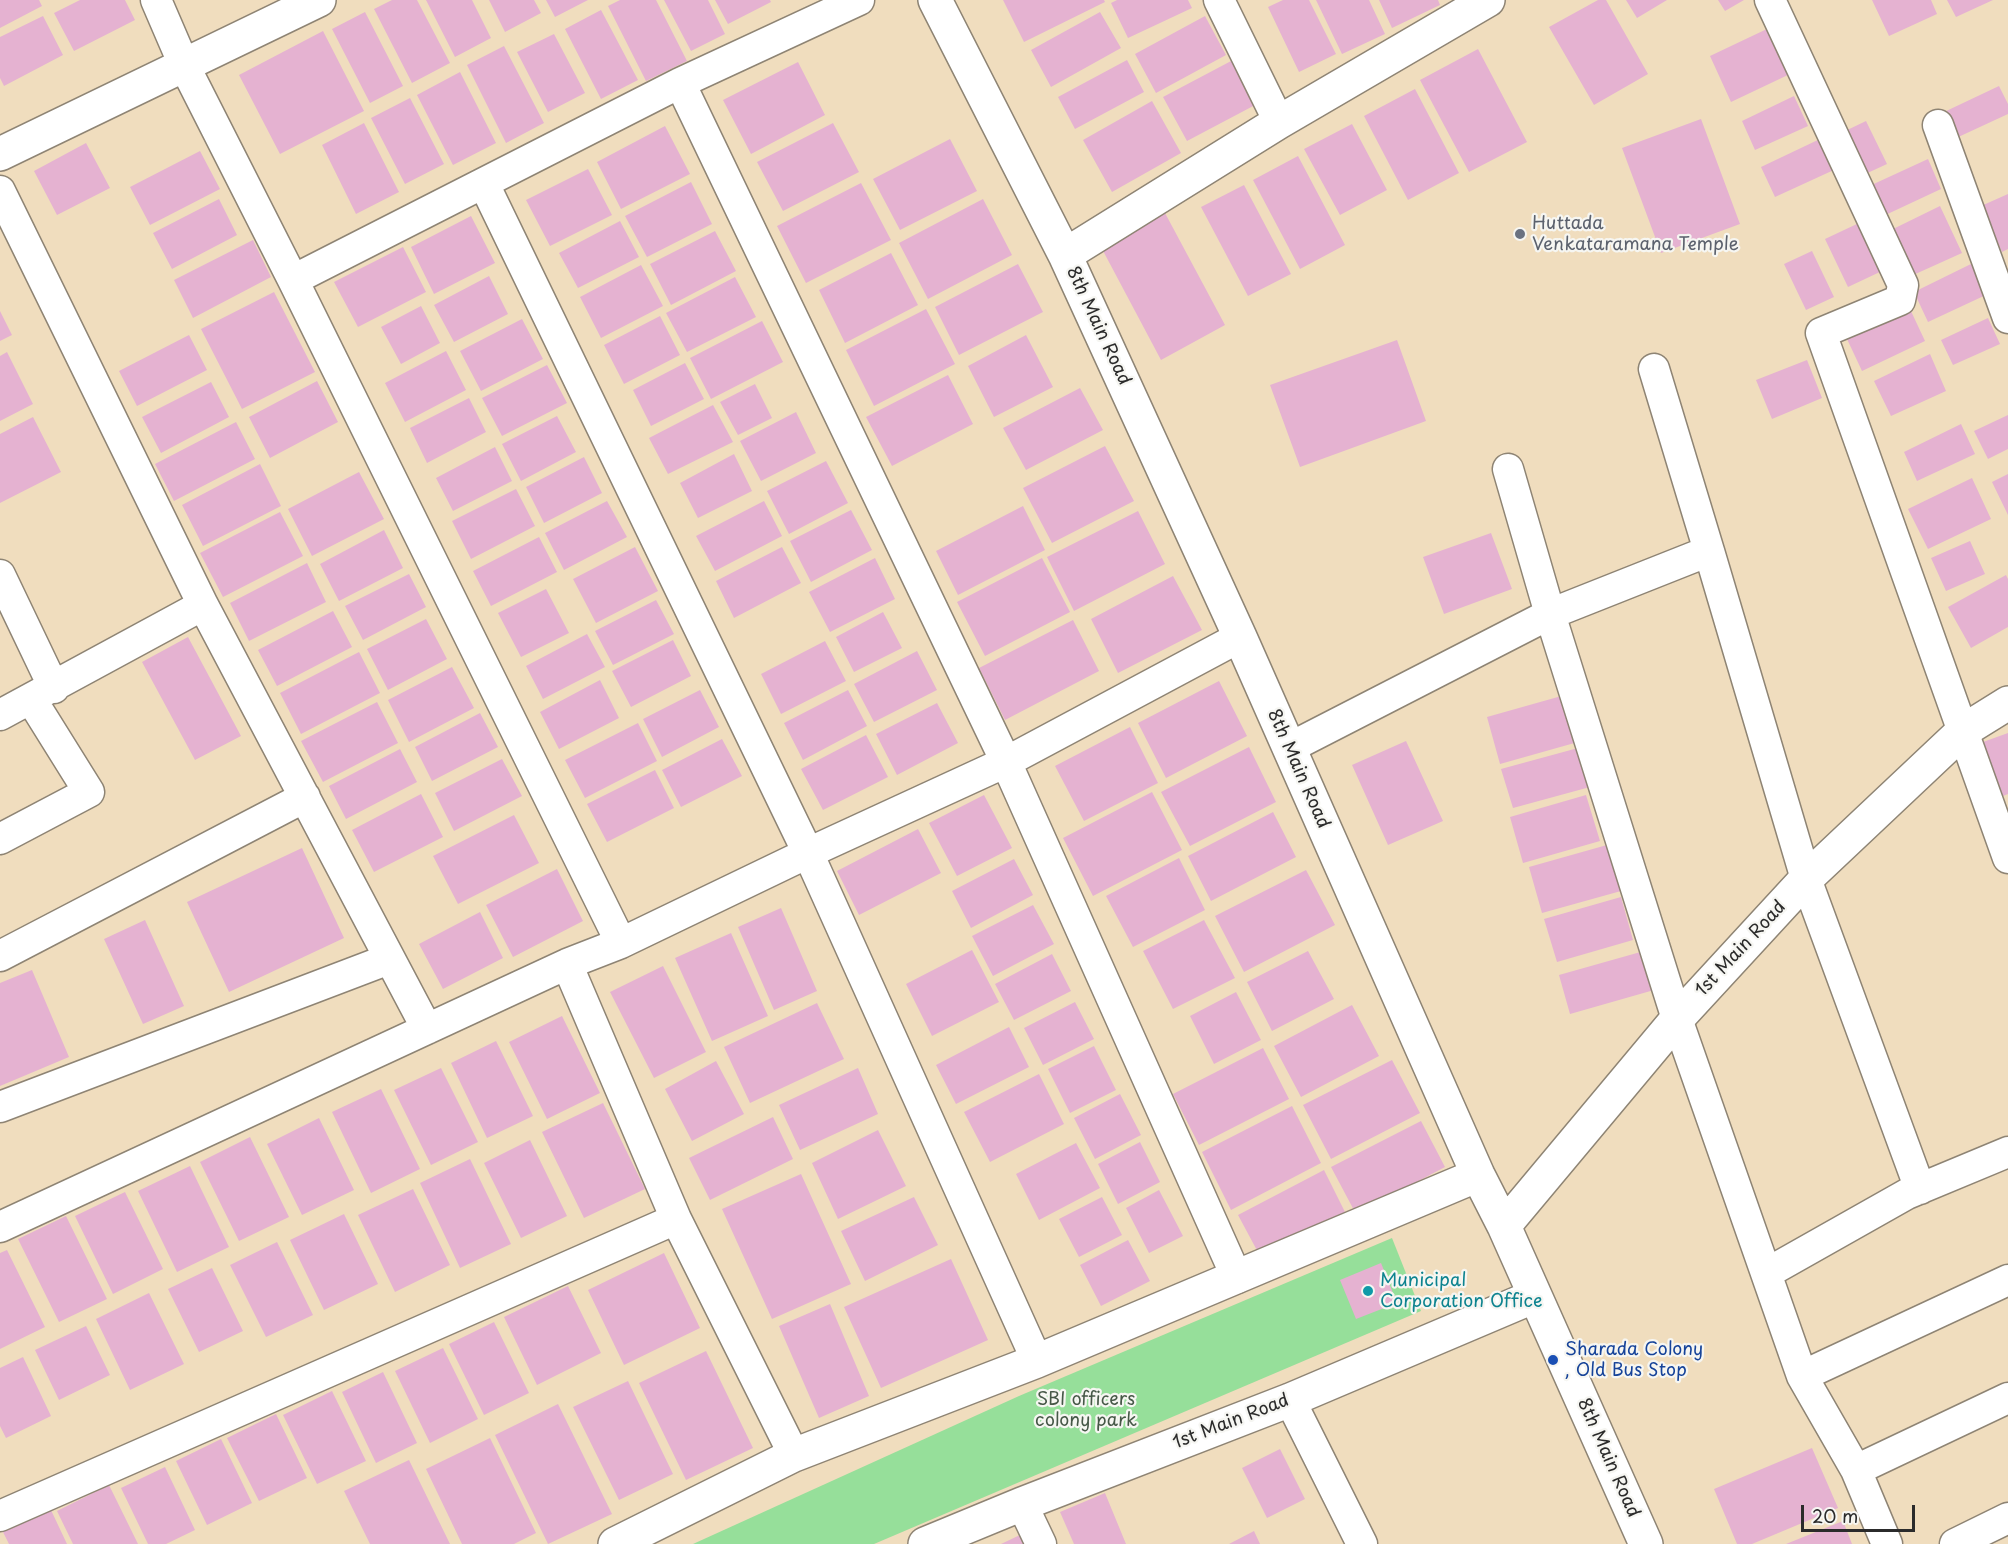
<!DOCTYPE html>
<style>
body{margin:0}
#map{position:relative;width:2008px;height:1544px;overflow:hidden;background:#f0ddbe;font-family:"Playpen Sans",sans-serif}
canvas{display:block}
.scale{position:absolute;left:1801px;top:1505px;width:114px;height:27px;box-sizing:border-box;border:3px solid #2b2b2b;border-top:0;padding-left:8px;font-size:18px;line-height:21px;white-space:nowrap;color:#2b2b2b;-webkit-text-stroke:4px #f6f6f2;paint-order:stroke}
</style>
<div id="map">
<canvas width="2008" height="1544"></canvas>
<div class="scale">20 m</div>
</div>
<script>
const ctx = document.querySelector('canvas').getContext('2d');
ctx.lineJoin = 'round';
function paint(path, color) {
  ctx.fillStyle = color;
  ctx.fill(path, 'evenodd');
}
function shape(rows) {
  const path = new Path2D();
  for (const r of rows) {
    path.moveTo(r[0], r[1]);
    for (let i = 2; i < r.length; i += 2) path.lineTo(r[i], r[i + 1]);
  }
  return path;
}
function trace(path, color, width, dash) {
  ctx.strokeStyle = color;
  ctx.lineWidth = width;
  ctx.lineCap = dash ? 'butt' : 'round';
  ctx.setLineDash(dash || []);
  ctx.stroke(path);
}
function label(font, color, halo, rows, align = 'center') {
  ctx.font = font + ' "Playpen Sans",sans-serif';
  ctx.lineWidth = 4.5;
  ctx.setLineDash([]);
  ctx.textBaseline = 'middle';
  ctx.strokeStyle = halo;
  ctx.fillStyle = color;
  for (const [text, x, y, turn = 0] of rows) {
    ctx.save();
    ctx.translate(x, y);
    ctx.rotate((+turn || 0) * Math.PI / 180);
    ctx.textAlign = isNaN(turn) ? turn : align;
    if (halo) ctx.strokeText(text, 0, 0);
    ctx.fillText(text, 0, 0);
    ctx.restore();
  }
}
const green = shape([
 [1392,1238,1421,1311,874,1544,693,1544,1019,1396]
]);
const building = shape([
 [0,0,39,0,42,6,0,28],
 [80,0,125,0,135,20,74,51,54,13],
 [392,0,417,0,450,63,412,83,374,9],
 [426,0,472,0,491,38,455,57],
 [489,0,534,0,541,13,505,32],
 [546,0,588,0,555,17],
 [620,0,656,0,687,61,646,81,608,6],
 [664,0,708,0,725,34,691,51],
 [715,0,770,0,771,2,728,24],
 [1003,0,1104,0,1105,2,1024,42],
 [1117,0,1188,0,1192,8,1128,38,1111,3],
 [1283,0,1309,0,1336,54,1299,72,1268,7],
 [1316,0,1369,0,1385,34,1342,54],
 [1379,0,1438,0,1440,5,1392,28],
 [1598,0,1606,0,1648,74,1594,105,1549,27],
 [1626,0,1667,0,1637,18],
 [1718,0,1744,0,1725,11],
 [1872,0,1931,0,1937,14,1889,36],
 [1947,0,1993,0,1956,17],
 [601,10,638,80,601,99,565,29],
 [365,12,403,86,370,103,332,29],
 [1100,12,1121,48,1051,87,1031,50],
 [43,16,63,55,4,86,0,78,0,37],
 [1205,16,1226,55,1156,93,1135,54],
 [1769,28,1790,74,1731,102,1710,56],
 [323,31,364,111,280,154,239,75],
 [554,34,585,93,548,112,517,52],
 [504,46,544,123,506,143,467,65],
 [1478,49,1527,142,1469,172,1420,80],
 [1127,60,1144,92,1075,129,1058,97],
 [1233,60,1257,104,1187,141,1163,97],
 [798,62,825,115,751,154,723,100],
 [460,72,496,143,453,165,417,95],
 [1999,86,2008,104,2008,114,1954,139,1942,113],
 [1415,89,1459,173,1408,200,1364,116],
 [1794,96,1808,126,1755,150,1742,121],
 [410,98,444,164,405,184,371,118],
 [1152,101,1181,153,1112,192,1083,140],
 [1701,119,1740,224,1661,253,1622,148],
 [1866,121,1887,164,1861,176,1841,133],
 [364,123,399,192,356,214,322,145],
 [833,123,859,172,783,211,757,162],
 [1352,124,1387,190,1340,215,1304,149],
 [665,126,690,174,621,209,597,162],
 [1822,138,1836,169,1775,197,1761,167],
 [950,139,977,191,900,230,873,179],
 [86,143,110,188,57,215,34,171],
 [200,151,220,189,150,225,130,187],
 [1298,156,1345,245,1300,269,1253,180],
 [1928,159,1941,189,1879,218,1865,188],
 [588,169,612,215,550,246,526,200],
 [691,182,712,224,647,257,625,216],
 [861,183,891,240,806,283,777,226],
 [1244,185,1291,274,1248,296,1201,207],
 [2008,194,2008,249,2002,252,1981,206],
 [219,199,237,235,172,269,153,233],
 [983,199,1012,255,928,299,899,243],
 [1940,206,1962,253,1911,276,1889,231],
 [1165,213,1225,325,1161,360,1101,247],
 [471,216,495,263,434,294,411,247],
 [620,221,639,257,578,288,559,253],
 [1859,223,1882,271,1848,287,1825,239],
 [715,231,736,271,671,305,650,264],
 [253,240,271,277,193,318,174,280],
 [403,247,426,292,358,327,334,282],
 [1812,251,1834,297,1806,310,1784,264],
 [891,253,918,305,845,343,819,290],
 [1973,263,1988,294,1928,322,1914,292],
 [1018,264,1043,312,959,355,935,307],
 [641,265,663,306,601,338,580,297],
 [489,276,508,314,454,342,434,305],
 [735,277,756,317,687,352,666,313],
 [274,292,315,372,242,409,201,329],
 [421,306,440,343,401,364,381,327],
 [926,309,955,364,874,406,846,350],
 [1910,309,1925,341,1862,371,1847,339],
 [0,311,12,335,0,341],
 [660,316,680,355,624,384,604,345],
 [1988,318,2000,344,1953,365,1941,340],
 [522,319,543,359,481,391,460,351],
 [762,321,783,362,711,399,690,358],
 [189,335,207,370,137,406,119,371],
 [1026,335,1053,387,994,417,968,366],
 [1397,340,1426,421,1300,467,1270,385],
 [446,351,466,390,405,422,385,383],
 [7,352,33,404,0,421,0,356],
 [1930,354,1946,391,1891,416,1874,381],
 [1807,360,1822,398,1772,419,1756,380],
 [685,363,704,399,651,426,633,390],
 [547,365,567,403,502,436,482,398],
 [948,375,973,424,892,466,866,417],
 [317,381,338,422,270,458,249,417],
 [211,382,229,417,161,453,142,417],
 [755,384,772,418,738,435,720,402],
 [1080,388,1103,430,1026,470,1003,428],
 [469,398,486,432,427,463,410,428],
 [713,405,733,442,668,474,649,438],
 [796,412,816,453,761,481,740,441],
 [2008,415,2008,449,1988,459,1974,431],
 [557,416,576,452,521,481,502,444],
 [33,417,61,472,0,503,0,434],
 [236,422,255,459,174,501,155,464],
 [1961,424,1975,454,1917,481,1904,452],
 [1105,446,1134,501,1052,543,1023,488],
 [495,447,512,481,453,511,436,478],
 [734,454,752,491,698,518,680,483],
 [584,457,602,493,544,523,526,487],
 [826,461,848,503,789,534,767,491],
 [260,464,281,506,203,546,182,505],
 [359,472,384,519,312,556,288,509],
 [2008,474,2008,515,1992,482],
 [1972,478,1991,519,1928,549,1908,509],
 [516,489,535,526,471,559,452,521],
 [607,501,627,537,564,570,545,533],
 [764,501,782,536,715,571,696,536],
 [1023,506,1045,550,958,595,936,551],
 [851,510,872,550,811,582,790,541],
 [1138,511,1165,564,1074,611,1047,557],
 [280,512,303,556,223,597,200,553],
 [384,530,403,568,339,601,320,564],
 [1491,533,1512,589,1444,614,1423,557],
 [539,537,557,572,491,606,473,571],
 [1970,541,1985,574,1946,591,1931,558],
 [635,547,658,591,596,623,573,579],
 [782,547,801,583,734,618,716,581],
 [875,558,895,599,830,632,809,592],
 [1042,558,1070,612,985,656,957,602],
 [307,563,326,602,249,641,230,603],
 [409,574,426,607,363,640,345,606],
 [2006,575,2008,579,2008,627,1971,648,1948,607],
 [1173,576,1202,630,1118,673,1091,619],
 [546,589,569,633,521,657,498,613],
 [656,600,674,634,613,665,595,631],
 [333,611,352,647,277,686,258,650],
 [883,612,902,648,854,672,836,637],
 [426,619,447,659,388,690,367,649],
 [1073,620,1099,671,1005,720,979,668],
 [587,634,605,667,543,699,526,666],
 [188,637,241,736,195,760,142,662],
 [673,640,691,676,631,707,612,671],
 [825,641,846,681,781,714,761,674],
 [917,651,937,690,874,722,854,684],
 [359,652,380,693,301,734,280,693],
 [452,667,474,708,409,742,388,700],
 [600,680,619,718,559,749,540,712],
 [1219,681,1247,736,1166,778,1138,723],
 [700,690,719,727,662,757,643,719],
 [848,690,867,726,803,760,784,723],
 [1565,695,1578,742,1500,764,1487,717],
 [377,702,398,743,323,782,301,741],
 [937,703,958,743,897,775,876,734],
 [480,713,498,747,432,781,415,747],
 [638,723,657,761,585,798,565,760],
 [1130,727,1158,783,1084,821,1055,766],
 [2008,733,2008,794,2003,796,1983,742],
 [866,735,888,777,823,810,801,769],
 [722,739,742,776,681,807,662,770],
 [1406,741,1443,821,1388,845,1352,765],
 [1249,747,1276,802,1190,846,1161,792],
 [1578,748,1590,787,1513,808,1501,769],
 [400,749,417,782,346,819,329,786],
 [502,759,522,796,454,831,435,793],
 [655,770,674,808,607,842,587,804],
 [1152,792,1182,850,1093,896,1063,838],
 [421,794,443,837,374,872,352,830],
 [984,795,1012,848,957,876,929,823],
 [1586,795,1600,841,1523,863,1510,817],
 [1273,812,1296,857,1211,901,1188,856],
 [514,815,539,863,458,904,433,856],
 [918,829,941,873,859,915,837,871],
 [1607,845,1621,891,1542,913,1529,867],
 [302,848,344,938,229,992,187,902],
 [1179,858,1205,910,1133,947,1106,896],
 [1014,859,1033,895,971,928,952,891],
 [557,869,583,921,513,957,486,905],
 [1306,870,1335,925,1244,972,1215,916],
 [1621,897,1633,940,1557,962,1544,919],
 [1033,905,1054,944,993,976,972,936],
 [781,908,817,991,774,1010,738,927],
 [480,912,503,958,443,989,419,944],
 [145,920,184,1006,143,1024,104,939],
 [1204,920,1235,978,1173,1009,1143,951],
 [731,933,768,1016,712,1041,675,958],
 [972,950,999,1002,932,1036,906,984],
 [1308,951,1334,999,1272,1031,1247,982],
 [1644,951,1654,990,1570,1014,1559,975],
 [1052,954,1071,991,1014,1020,995,984],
 [663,966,706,1052,654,1078,610,992],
 [32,970,69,1057,0,1086,0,983],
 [1236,992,1261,1040,1214,1064,1190,1016],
 [1075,1002,1094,1039,1043,1065,1024,1028],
 [817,1003,844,1059,750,1103,724,1047],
 [1352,1005,1379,1056,1301,1097,1274,1046],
 [562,1016,600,1093,547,1119,509,1042],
 [1009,1027,1029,1067,956,1104,936,1065],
 [496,1041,533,1116,487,1138,451,1063],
 [1094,1046,1116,1090,1070,1113,1048,1069],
 [1263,1048,1289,1099,1199,1145,1173,1094],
 [1392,1060,1420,1113,1331,1159,1303,1105],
 [716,1061,744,1114,692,1141,665,1089],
 [441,1068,478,1142,431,1165,394,1090],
 [858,1068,878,1114,800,1150,779,1105],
 [1039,1074,1064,1124,990,1162,964,1112],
 [381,1089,420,1169,371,1193,332,1112],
 [1120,1094,1141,1135,1095,1159,1074,1118],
 [603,1103,645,1189,584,1218,542,1132],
 [1292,1106,1321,1163,1231,1210,1202,1152],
 [773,1117,793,1159,710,1200,689,1158],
 [319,1118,354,1190,302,1215,267,1144],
 [1421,1121,1445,1167,1356,1214,1331,1167],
 [878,1130,906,1186,838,1219,812,1163],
 [250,1137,289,1217,239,1241,200,1162],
 [530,1140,567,1216,521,1238,484,1163],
 [1140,1142,1160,1182,1118,1204,1098,1164],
 [1076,1143,1100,1188,1039,1220,1016,1174],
 [470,1159,511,1244,460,1268,420,1183],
 [190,1166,229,1247,177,1272,138,1191],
 [1324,1170,1345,1212,1260,1256,1238,1215],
 [801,1174,851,1284,772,1319,722,1209],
 [413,1189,450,1265,395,1292,358,1215],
 [1159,1190,1183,1236,1149,1253,1126,1208],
 [125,1192,163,1269,113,1294,75,1216],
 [914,1197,938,1245,865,1281,841,1231],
 [1102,1197,1122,1235,1079,1257,1059,1219],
 [344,1214,378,1284,324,1310,290,1240],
 [66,1216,107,1299,59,1322,18,1239],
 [1128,1240,1150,1281,1101,1306,1080,1265],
 [277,1242,313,1315,266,1337,230,1265],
 [7,1250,45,1327,0,1349,0,1253],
 [664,1253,700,1328,624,1365,588,1290],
 [951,1259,988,1340,881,1388,844,1307],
 [1381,1263,1397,1303,1356,1319,1340,1280],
 [212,1268,243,1331,199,1352,168,1289],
 [568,1286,601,1353,537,1385,504,1317],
 [149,1293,184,1364,130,1390,96,1319],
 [830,1304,869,1396,819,1418,779,1326],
 [494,1322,529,1393,484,1415,449,1344],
 [86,1326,110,1375,59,1400,35,1350],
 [443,1348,478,1419,430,1443,395,1371],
 [706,1351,753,1448,686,1480,639,1383],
 [23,1357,51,1416,6,1438,0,1426,0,1368],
 [383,1372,417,1443,376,1463,342,1392],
 [628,1381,673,1474,619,1500,573,1407],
 [332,1391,366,1461,317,1484,283,1415],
 [558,1404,612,1514,548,1544,495,1435],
 [276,1414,307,1478,259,1501,227,1438],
 [490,1438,536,1533,514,1544,462,1544,426,1469],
 [221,1439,252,1503,207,1525,176,1461],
 [1812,1448,1838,1508,1752,1544,1737,1544,1714,1489],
 [1280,1449,1305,1499,1267,1518,1242,1468],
 [409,1460,450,1544,370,1544,344,1491],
 [165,1467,195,1530,166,1544,148,1544,121,1488],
 [109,1485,138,1544,73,1544,57,1511],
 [1105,1493,1126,1544,1074,1544,1060,1512],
 [50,1508,67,1544,9,1544,2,1530],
 [1843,1521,1852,1544,1786,1544],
 [1254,1531,1260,1544,1229,1544],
 [1020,1535,1024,1544,1001,1544]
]);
const minor = shape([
 [156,0,184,65,293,280,621,943],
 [1219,0,1279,122],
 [1770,0,1903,285,1900,300,1821,333,2008,858],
 [680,83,1006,762,1237,1278],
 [1938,125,2008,318],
 [484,184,808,853,1037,1361],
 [0,191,203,605,427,1029],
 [293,280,680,83,859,0],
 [1654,369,1709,551],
 [1508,469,1550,614,1677,1019,1802,1376,1856,1470,1887,1544],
 [0,575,54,688],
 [0,715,203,605],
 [1289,748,1550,614,1709,551,1806,879,1920,1189],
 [0,839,89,792,31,699],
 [0,956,305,797],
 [567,964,676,1219,794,1455],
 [0,1107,389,959],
 [0,1227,567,964,621,943,808,853,1006,762,1240,637],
 [1767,1273,1907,1194,2008,1152],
 [1802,1376,2008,1280],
 [1290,1400,1362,1544],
 [1856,1470,2008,1398],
 [1022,1504,1041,1544],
 [0,1516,676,1219],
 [1955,1544,2008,1518]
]);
const tertiary = shape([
 [935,0,1065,255,1240,637,1478,1175,1504,1226,1646,1544],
 [0,154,319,0],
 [1065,255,1279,122,1488,0],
 [1504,1226,1677,1019,1806,879,1963,731,2008,703],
 [615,1544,794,1455,1037,1361,1478,1175],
 [925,1544,1022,1504,1290,1400,1535,1296]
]);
const markers = [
 [1520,234,6,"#6b7280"],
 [1368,1291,6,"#0f9aa8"],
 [1553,1360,6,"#1a4fb4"]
];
const worshipNames = [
 ["Huttada",1532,224],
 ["Venkataramana Temple",1532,245]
];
const streetNames = [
 ["8th Main Road",1098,326,65],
 ["8th Main Road",1298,769,66],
 ["1st Main Road",1741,949,-47],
 ["1st Main Road",1231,1422,-21],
 ["8th Main Road",1608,1458,66]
];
const cultureNames = [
 ["Municipal",1380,1281],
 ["Corporation Office",1380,1302]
];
const transitNames = [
 ["Sharada Colony",1565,1350],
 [", Old Bus Stop",1565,1371]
];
const parkNames = [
 ["SBI officers",1086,1400],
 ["colony park",1086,1421]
];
paint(green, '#96df9a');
paint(building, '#e5b2d1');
trace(minor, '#8e8474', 33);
trace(tertiary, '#8e8474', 36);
trace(minor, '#fff', 30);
trace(tertiary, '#fff', 33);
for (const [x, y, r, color] of markers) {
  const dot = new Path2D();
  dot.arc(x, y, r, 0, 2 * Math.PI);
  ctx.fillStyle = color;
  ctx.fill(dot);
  trace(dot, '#f6f6f2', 2);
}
label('18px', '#5b616d', '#f6f6f2', worshipNames, 'left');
label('18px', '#2b2b2b', '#f6f6f2', streetNames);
label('18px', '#0d838f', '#f6f6f2', cultureNames, 'left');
label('18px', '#164399', '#f6f6f2', transitNames, 'left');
label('18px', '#465847', '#f6f6f2', parkNames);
</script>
